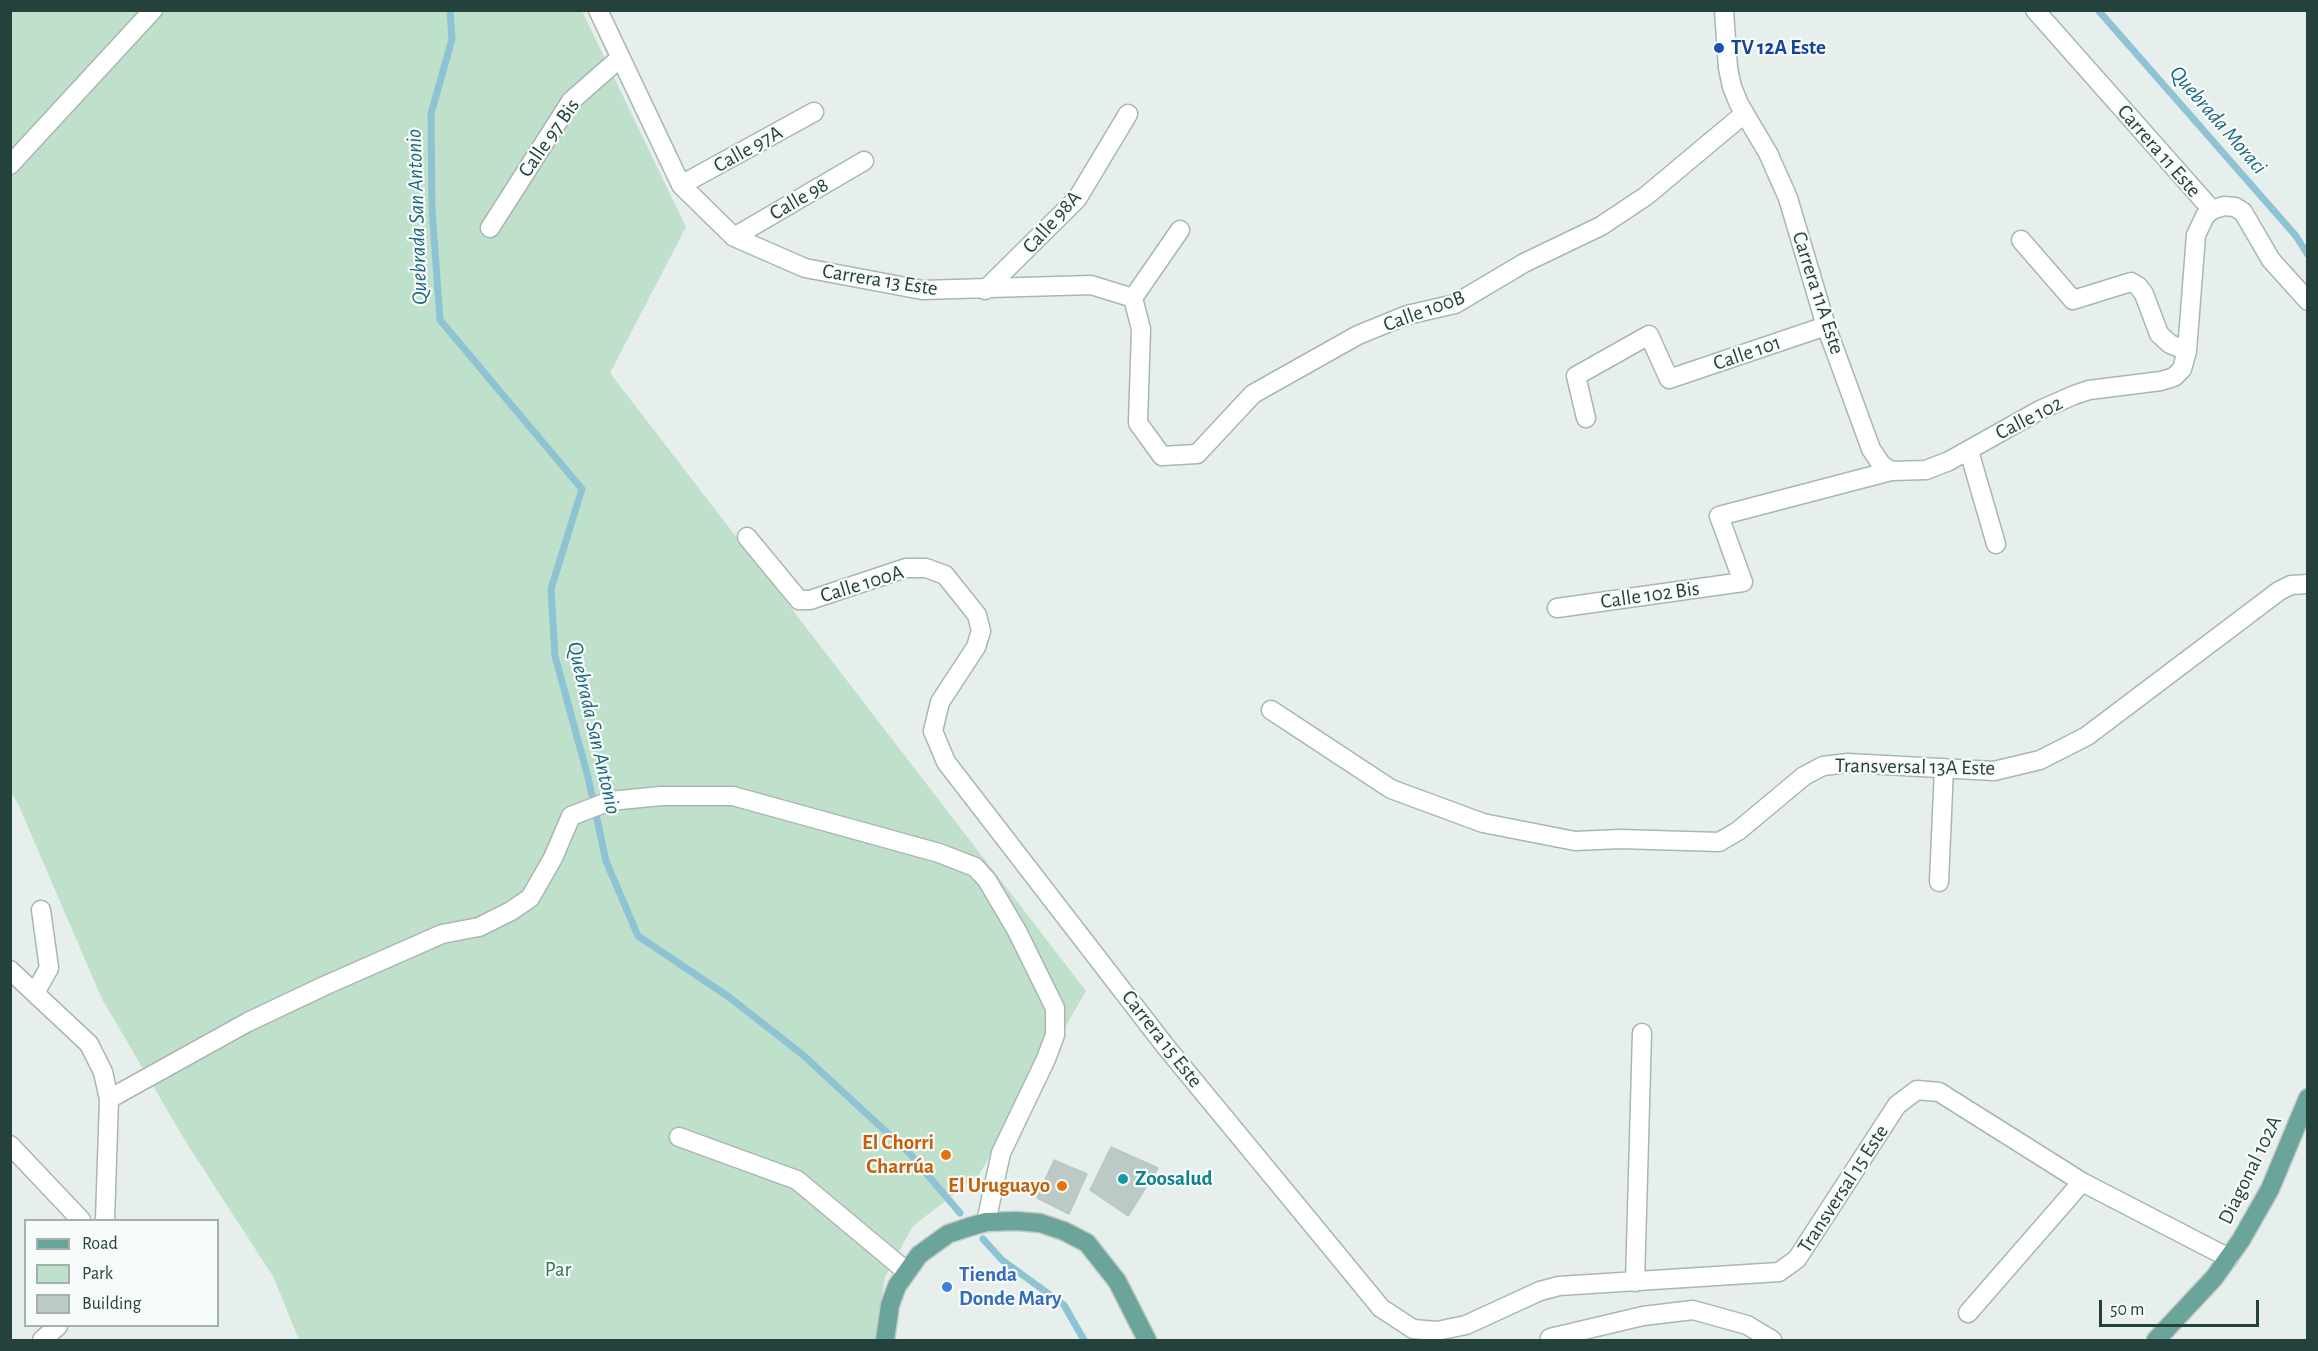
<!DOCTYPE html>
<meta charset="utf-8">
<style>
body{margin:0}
#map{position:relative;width:2318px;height:1351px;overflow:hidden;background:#e6efeb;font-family:"Alegreya Sans",sans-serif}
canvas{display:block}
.frame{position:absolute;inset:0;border:12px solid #24413c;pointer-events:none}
.legend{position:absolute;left:24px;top:1219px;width:195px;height:108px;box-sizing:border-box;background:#f7fbf9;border:2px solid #a3b1ad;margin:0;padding:8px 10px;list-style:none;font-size:18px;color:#24413c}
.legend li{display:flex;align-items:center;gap:12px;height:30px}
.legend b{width:30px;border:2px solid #a3b1ad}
.scale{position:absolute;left:2099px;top:1300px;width:160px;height:27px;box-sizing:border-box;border:3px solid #24413c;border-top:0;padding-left:8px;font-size:18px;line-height:21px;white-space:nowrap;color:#24413c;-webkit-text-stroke:4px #f7fbf9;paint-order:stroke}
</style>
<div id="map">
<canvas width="2318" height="1351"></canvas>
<div class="frame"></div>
<ul class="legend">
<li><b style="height:8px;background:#6aa49a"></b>Road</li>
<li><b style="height:16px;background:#bfe0ca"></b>Park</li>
<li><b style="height:16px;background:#bbcac5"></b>Building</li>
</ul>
<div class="scale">50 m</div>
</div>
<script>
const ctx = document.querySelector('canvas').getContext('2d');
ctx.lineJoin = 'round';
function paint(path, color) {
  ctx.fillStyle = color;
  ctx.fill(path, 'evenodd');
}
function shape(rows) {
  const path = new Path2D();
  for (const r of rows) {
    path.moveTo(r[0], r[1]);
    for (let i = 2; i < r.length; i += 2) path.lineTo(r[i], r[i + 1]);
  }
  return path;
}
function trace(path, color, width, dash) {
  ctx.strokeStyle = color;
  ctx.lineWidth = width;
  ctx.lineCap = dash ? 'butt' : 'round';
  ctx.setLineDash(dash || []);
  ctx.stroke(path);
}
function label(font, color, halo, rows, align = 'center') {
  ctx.font = font + ' "Alegreya Sans",sans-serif';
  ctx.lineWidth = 4.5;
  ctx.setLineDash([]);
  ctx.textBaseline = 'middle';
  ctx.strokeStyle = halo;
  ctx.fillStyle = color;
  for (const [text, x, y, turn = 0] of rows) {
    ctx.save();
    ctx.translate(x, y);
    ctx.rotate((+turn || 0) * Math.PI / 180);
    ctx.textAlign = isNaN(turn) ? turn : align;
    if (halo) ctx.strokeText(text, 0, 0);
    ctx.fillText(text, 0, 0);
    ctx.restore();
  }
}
const green = shape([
 [11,11,582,11,686,227,610,373,1086,991,979,1175,913,1226,885,1277,875,1340,299,1340,274,1278,186,1142,102,999,19,806,11,792]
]);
const stream = shape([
 [450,10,452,39,431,114,432,208,440,320,582,489,551,589,555,656,588,777,606,861,638,936,729,997,803,1055,909,1153,960,1213],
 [2098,10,2296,236,2308,255],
 [983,1239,1002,1260,1064,1305,1084,1340]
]);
const building = shape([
 [1111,1147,1158,1168,1128,1216,1090,1190,1111,1147],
 [1054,1160,1087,1174,1069,1214,1037,1198,1054,1160]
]);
const minor = shape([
 [598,10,681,185,734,237,805,268,922,290,1091,285,1133,298,1141,329,1138,423,1162,456,1197,454,1253,394,1358,335,1407,315,1455,304,1524,263,1601,226,1646,196,1744,114],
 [1724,10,1728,68,1732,87,1739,104,1768,153,1788,198,1826,326,1871,449,1881,464,1891,471],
 [2035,10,2212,210],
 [10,165,153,10],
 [681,185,814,112],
 [490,228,571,101,620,58],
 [734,237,864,161],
 [2021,240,2073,300,2131,282,2138,286,2144,294,2159,334,2170,344,2187,351],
 [985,290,1077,199,1128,114],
 [1133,298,1180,230],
 [1586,418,1576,376,1649,335,1669,379,1826,326],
 [1969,451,1996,544],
 [747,537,799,600,810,600,906,568,926,568,945,575,977,615,981,631,976,647,940,702,933,731,946,762,1166,1047,1335,1252,1381,1308,1413,1329,1437,1331,1466,1325,1540,1291,1559,1286,1779,1272,1797,1259,1897,1105,1917,1090,1939,1092,2082,1182,2229,1258],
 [1557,608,1743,582,1719,516,1891,471,1926,470,1949,461,2040,410,2074,395,2089,390,2161,381,2174,377,2182,369,2187,351,2196,235,2205,216,2212,210,2224,206,2235,207,2243,212,2271,260,2308,301],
 [1271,710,1391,789,1483,823,1575,841,1620,839,1719,842,1738,831,1804,776,1823,766,1848,763,1994,771,2040,760,2087,736,2279,591,2291,585,2308,584],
 [1939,882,1944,768],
 [10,970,89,1044,103,1072,109,1099,105,1220],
 [35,993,49,968,41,910],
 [109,1099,248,1022,324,986,442,934,479,927,511,911,530,898,553,858,571,816,610,801,661,796,733,796,939,853,975,867,987,880,1017,931,1055,1008,1055,1035,1046,1059,1001,1153,986,1222],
 [679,1137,797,1180,906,1271],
 [10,1145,81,1220],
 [1635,1282,1642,1033],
 [1968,1313,2082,1182],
 [1550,1338,1643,1316,1693,1310,1747,1325,1772,1340],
 [42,1340,58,1326]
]);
const major = shape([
 [885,1340,890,1305,897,1286,919,1255,948,1234,969,1227,986,1222,1016,1221,1040,1223,1064,1231,1087,1243,1117,1281,1147,1340],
 [2156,1340,2214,1278,2241,1240,2270,1189,2308,1098]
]);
const markers = [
 [1719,48,6,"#1a4fb4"],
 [946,1155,6,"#e8710a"],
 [1123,1179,6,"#0f9aa8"],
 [1062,1186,6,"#e8710a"],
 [947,1287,6,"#3f7fe0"]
];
const transitNames = [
 ["TV 12A Este",1731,48]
];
const streetNames = [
 ["Calle 97 Bis",549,138,-55],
 ["Calle 97A",748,149,-29],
 ["Carrera 11 Este",2159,151,49],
 ["Calle 98",799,199,-30],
 ["Calle 98A",1052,222,-48],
 ["Carrera 13 Este",880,280,9],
 ["Carrera 11A Este",1818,293,72],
 ["Calle 100B",1424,311,-20],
 ["Calle 101",1747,353,-19],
 ["Calle 102",2029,418,-27],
 ["Calle 100A",862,584,-17],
 ["Calle 102 Bis",1650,595,-8],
 ["Transversal 13A Este",1915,767,1],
 ["Carrera 15 Este",1162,1039,52],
 ["Diagonal 102A",2250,1170,-64],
 ["Transversal 15 Este",1843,1189,-57]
];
const foodNames = [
 ["El Chorri",934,1143],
 ["Charrúa",934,1167],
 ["El Uruguayo",1050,1186]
];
const cultureNames = [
 ["Zoosalud",1135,1179]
];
const parkNames = [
 ["Par",558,1270]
];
const shopNames = [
 ["Tienda",959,1275],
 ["Donde Mary",959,1299]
];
const waterNames = [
 ["Quebrada Moraci",2218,120,49],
 ["Quebrada San Antonio",417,217,-92],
 ["Quebrada San Antonio",594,728,77]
];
paint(green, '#bfe0ca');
trace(stream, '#8ec3d3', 7);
paint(building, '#bbcac5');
trace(building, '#b8c9c3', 1.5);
trace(minor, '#a8b7b3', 21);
trace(major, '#c2cac8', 21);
trace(minor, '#fff', 18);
trace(major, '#6aa49a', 18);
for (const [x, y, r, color] of markers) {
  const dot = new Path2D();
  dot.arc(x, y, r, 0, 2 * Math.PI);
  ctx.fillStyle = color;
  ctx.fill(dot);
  trace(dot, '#f7fbf9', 2);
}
label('bold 21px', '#164399', '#f7fbf9', transitNames, 'left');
label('21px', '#24413c', '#f7fbf9', streetNames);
label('bold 21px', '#c56008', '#f7fbf9', foodNames, 'right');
label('bold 21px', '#0d838f', '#f7fbf9', cultureNames, 'left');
label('21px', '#2d7951', '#f7fbf9', parkNames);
label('bold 21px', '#366cbe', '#f7fbf9', shopNames, 'left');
label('italic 22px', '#1c677f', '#f7fbf9', waterNames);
</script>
